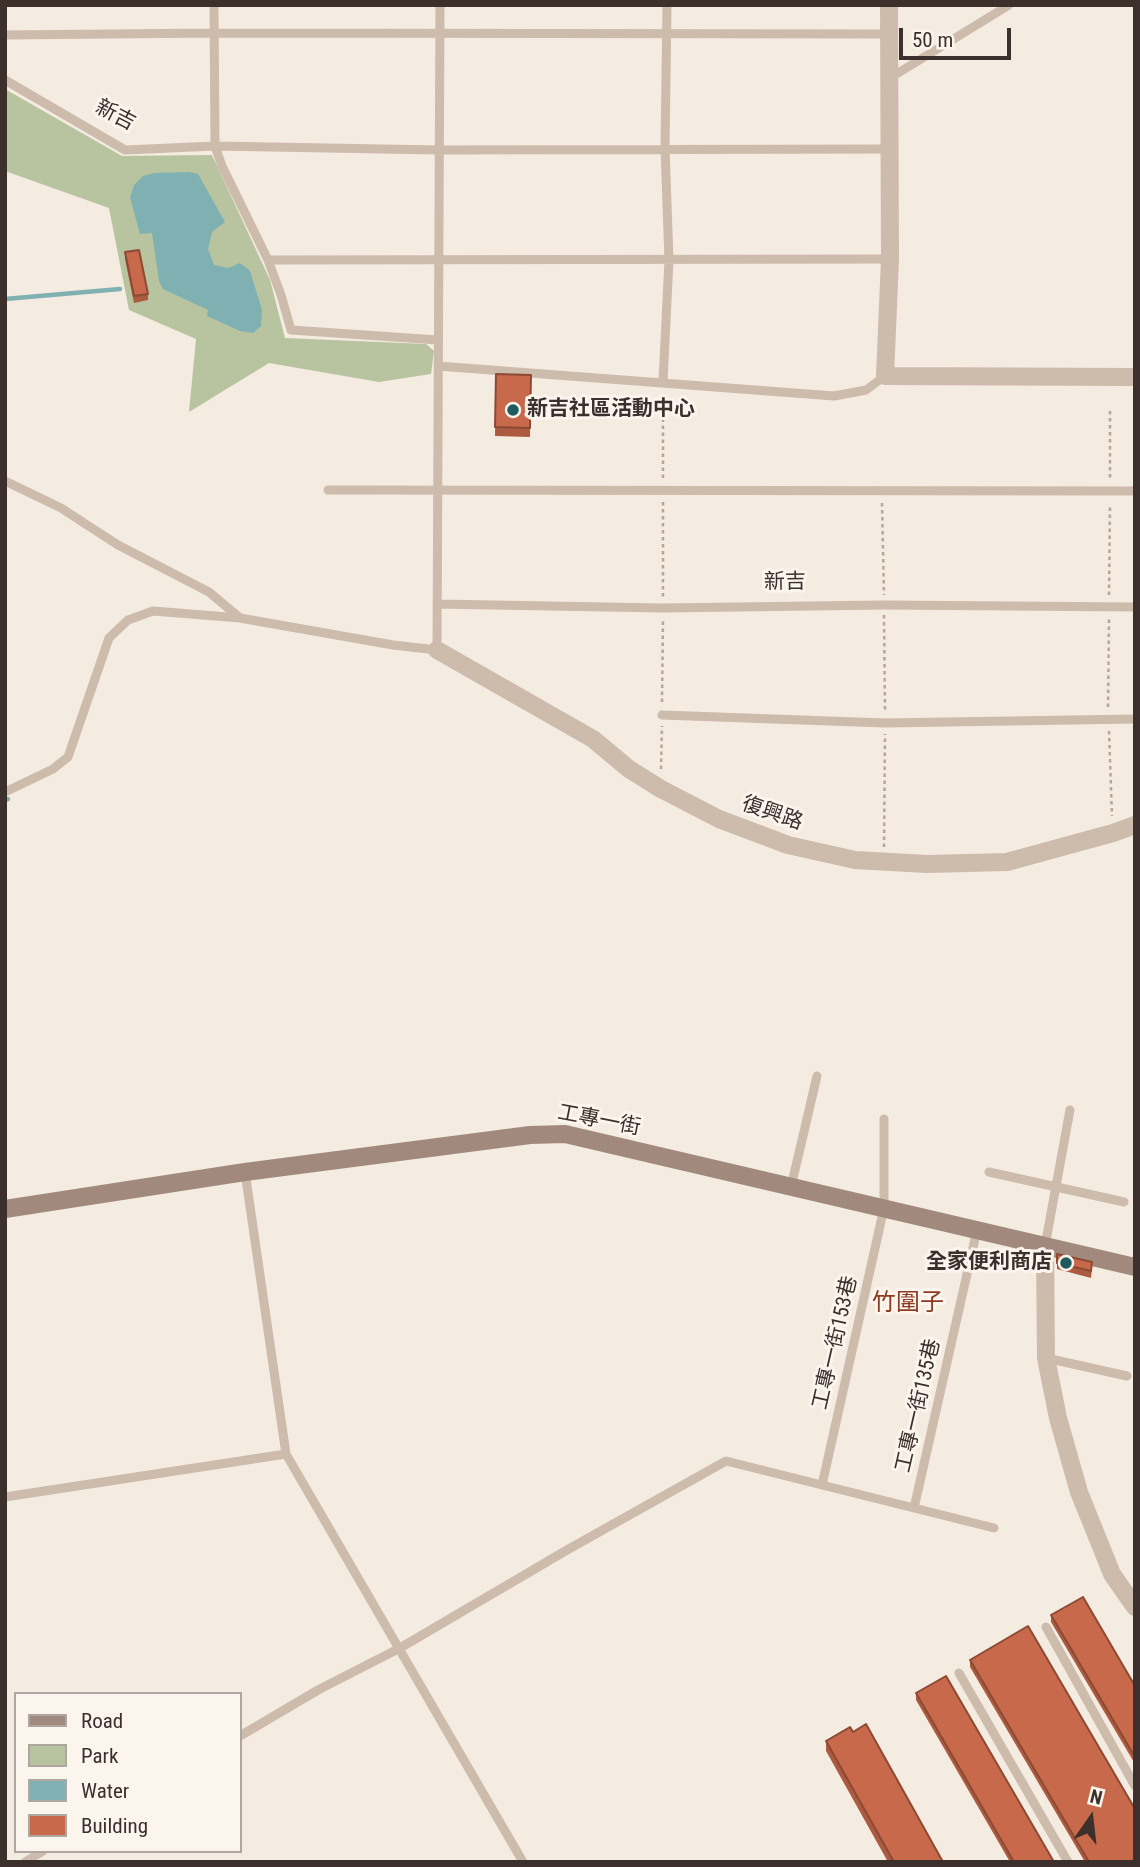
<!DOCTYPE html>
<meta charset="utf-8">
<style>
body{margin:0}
#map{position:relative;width:1140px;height:1867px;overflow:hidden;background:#f4ebe1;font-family:"Roboto Condensed",sans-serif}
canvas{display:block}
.frame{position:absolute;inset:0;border:7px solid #3b302b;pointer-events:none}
.legend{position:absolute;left:14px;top:1692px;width:228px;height:161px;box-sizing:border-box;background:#fbf5ee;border:2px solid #aea6a0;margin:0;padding:9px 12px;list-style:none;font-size:21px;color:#3b302b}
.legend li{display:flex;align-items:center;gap:14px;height:35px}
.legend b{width:35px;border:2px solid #aea6a0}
.north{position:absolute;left:1056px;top:1783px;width:70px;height:70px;-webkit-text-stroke:5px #fbf5ee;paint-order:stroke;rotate:14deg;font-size:19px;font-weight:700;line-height:28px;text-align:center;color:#3b302b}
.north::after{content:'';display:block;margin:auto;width:24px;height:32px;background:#3b302b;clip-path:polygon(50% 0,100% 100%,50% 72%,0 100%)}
.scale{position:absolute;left:899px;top:28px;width:112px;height:32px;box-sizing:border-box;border:4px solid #3b302b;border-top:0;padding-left:9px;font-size:21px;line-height:24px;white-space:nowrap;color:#3b302b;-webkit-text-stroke:5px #fbf5ee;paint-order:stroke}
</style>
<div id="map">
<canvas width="1140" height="1867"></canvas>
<div class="frame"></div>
<ul class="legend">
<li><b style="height:9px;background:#a18a7d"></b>Road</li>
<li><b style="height:19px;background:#b8c4a0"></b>Park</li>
<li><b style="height:19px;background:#7fb0b2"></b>Water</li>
<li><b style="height:19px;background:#c8694b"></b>Building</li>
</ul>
<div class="north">N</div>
<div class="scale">50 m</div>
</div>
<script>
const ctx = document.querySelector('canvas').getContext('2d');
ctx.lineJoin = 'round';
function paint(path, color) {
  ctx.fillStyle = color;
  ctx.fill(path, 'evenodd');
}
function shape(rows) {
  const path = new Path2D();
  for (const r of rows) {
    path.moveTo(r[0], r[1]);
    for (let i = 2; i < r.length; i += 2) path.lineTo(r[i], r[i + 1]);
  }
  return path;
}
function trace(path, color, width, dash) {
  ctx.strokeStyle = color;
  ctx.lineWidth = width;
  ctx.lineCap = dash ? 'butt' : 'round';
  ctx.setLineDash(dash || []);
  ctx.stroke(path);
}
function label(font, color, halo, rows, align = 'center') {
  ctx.font = font + ' "Roboto Condensed","Noto Sans TC",sans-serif';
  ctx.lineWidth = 6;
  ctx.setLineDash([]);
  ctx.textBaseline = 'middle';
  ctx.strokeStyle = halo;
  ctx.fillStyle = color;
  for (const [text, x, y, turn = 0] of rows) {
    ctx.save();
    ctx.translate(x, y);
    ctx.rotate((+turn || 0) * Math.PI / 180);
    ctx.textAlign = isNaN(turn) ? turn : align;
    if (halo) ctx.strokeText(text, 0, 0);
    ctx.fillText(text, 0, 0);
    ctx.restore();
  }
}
const green = shape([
 [5,89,122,156,212,155,270,280,285,338,426,344,434,351,431,374,379,382,269,363,189,412,196,339,129,310,109,208,5,171]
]);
const water = shape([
 [189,172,198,174,225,222,212,232,208,249,214,265,228,268,240,263,250,271,262,310,261,326,253,333,240,331,207,316,208,310,163,289,159,281,152,233,140,234,130,197,134,185,143,176,155,173]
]);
const stream = shape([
 [5,299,120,289],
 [5,800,8,799]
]);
const path = shape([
 [1110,411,1110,480],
 [663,478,663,394],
 [663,502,663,597],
 [882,503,884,595],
 [1109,595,1110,504],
 [884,615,885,710],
 [662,702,663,618],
 [1108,707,1109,619],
 [1109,731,1112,816],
 [661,769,662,726],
 [884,847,885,734]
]);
const lane = shape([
 [214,5,215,146,222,166,268,260,281,295,291,330,438,340],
 [5,35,214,33,889,34],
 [890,78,1009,5],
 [5,80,125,150,215,146,439,150,890,149],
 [268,260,890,259],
 [438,366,834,396,866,390,885,376],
 [663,382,669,260,665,149,667,5],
 [5,481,61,508,118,545,209,592,240,618,393,645,437,650,440,5],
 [328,490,1135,491],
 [437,604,663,608,884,605,1135,607],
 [662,715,885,723,1135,719],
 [5,792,53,769,68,757,109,638,128,620,153,611,240,618],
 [245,1172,286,1454,523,1862],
 [989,1172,1124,1202],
 [791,1187,817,1076],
 [1045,1246,1070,1110],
 [1046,1358,1127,1376],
 [822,1485,884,1208,884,1119],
 [5,1497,286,1454],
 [914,1508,977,1230],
 [1046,1627,1135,1786],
 [959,1673,1068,1862],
 [240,1736,318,1690,400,1648,567,1550,726,1461,994,1528],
 [25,1862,43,1851]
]);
const street = shape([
 [889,5,890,259,885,376,1135,377],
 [437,650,593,739,629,769,661,789,719,819,788,845,855,860,927,864,1007,862,1113,833,1135,825],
 [1045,1246,1046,1358,1058,1418,1079,1492,1112,1574,1135,1607]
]);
const secondary = shape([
 [5,1209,245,1172,530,1135,565,1134,1135,1267]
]);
const wall = shape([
 [125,252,148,294,148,300,134,303,125,259],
 [496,374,531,375,530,437,495,436],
 [1057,1254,1092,1269,1091,1278,1057,1269],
 [1051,1615,1135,1686,1135,1764,1051,1622],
 [970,1660,1135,1862,1085,1862,970,1667],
 [916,1693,1054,1862,1010,1862,916,1700],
 [853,1732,943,1862,888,1862,826,1751,826,1741]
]);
const building = shape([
 [139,250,148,294,134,296,125,252,139,250],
 [496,374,531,375,530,428,495,427,496,374],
 [1057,1254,1092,1262,1091,1271,1057,1263,1057,1254],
 [1083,1597,1135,1686,1135,1757,1051,1615,1083,1597],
 [1028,1626,1135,1809,1135,1862,1089,1862,970,1660,1028,1626],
 [946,1676,1054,1862,1014,1862,916,1693,946,1676],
 [866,1724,943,1862,894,1862,826,1741,850,1727,853,1732,866,1724]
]);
const markers = [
 [513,410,7,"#1f5a5e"],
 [1066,1263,7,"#1f5a5e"]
];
const streetNames = [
 ["新吉",115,116,27],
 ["新吉",785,583,-1],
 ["復興路",772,814,19],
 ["工專一街",599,1121,11],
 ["工專一街153巷",836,1343,-77],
 ["工專一街135巷",919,1406,-77]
];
const poiNames = [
 ["新吉社區活動中心",527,410],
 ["全家便利商店",1052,1263,"right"]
];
const quarterNames = [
 ["竹圍子",908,1304]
];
paint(green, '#b8c4a0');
paint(water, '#7fb0b2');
trace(stream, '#7fb0b2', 4.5);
trace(path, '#b9a596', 2.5, [3.5, 3.5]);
trace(lane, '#cdbbac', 9);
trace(street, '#cdbbac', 18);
trace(secondary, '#a18a7d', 18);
paint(wall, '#ac5a40');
paint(building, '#c8694b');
trace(building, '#8c4a34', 2);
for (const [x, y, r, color] of markers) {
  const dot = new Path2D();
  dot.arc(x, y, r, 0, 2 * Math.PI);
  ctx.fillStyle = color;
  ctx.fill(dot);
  trace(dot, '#fbf5ee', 2.5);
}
label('21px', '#3b302b', '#fbf5ee', streetNames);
label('bold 21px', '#3b302b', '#fbf5ee', poiNames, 'left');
label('24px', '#8c3b22', '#fbf5ee', quarterNames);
</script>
